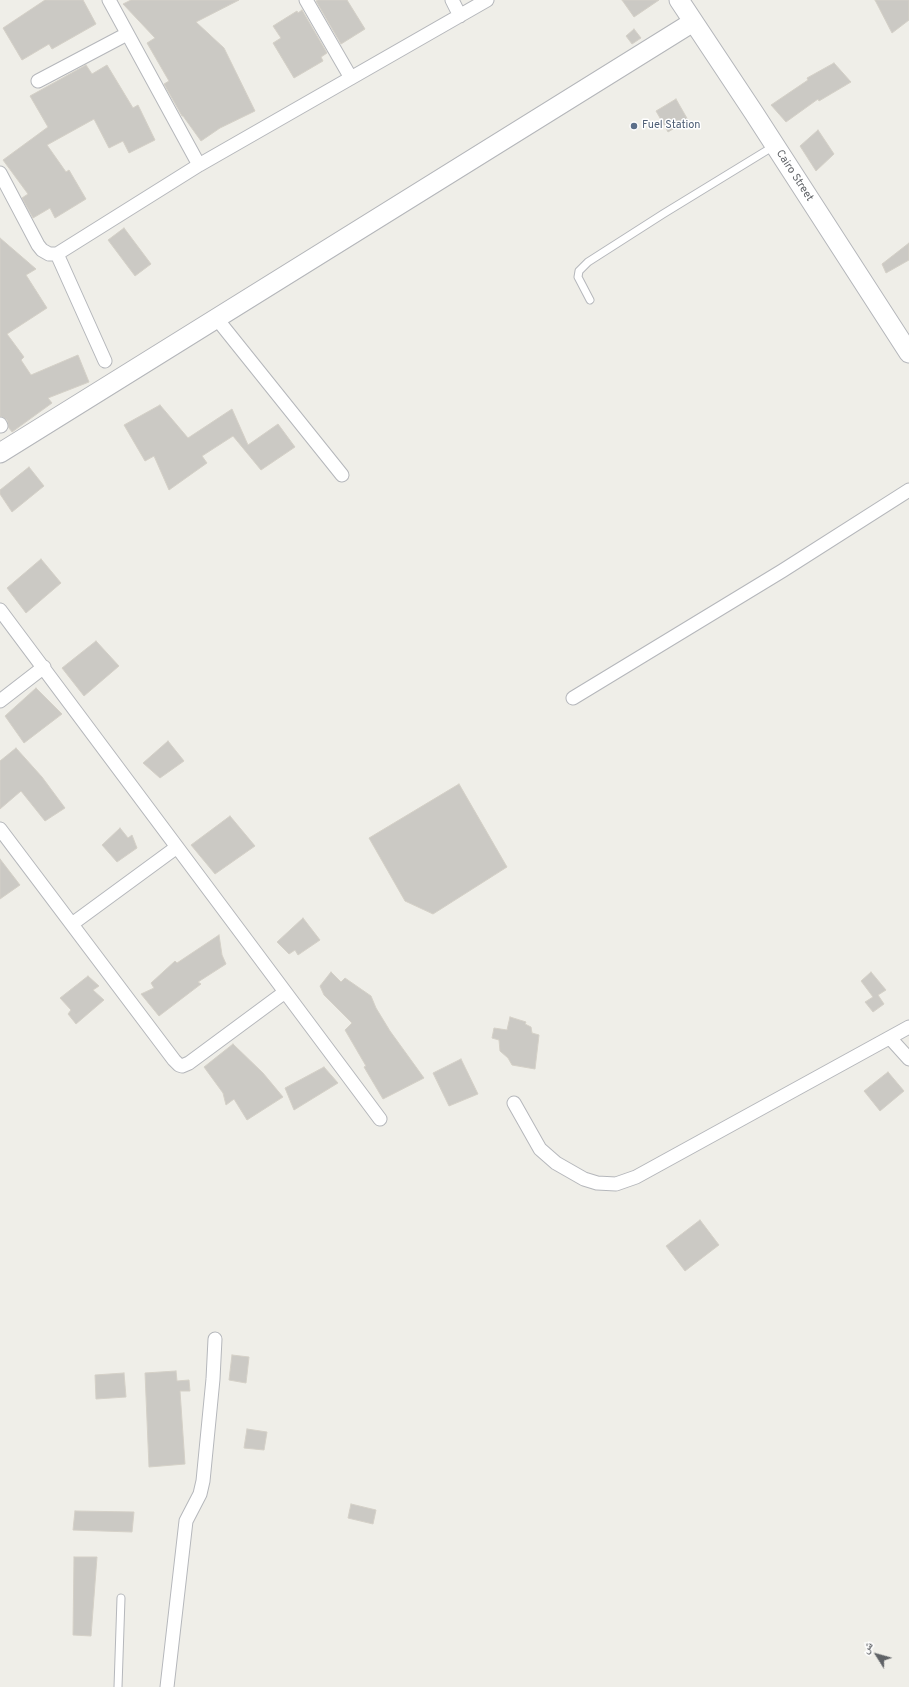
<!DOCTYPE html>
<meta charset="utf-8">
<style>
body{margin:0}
#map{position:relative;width:909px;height:1687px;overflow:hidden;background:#efeee8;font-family:Overpass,"Noto Naskh Arabic",sans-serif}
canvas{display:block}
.north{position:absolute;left:857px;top:1635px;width:40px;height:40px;-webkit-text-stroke:3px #fff;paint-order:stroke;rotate:307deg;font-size:11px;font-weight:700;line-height:16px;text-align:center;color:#5f6266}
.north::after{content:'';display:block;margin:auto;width:14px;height:18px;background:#5f6266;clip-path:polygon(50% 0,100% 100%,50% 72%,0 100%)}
</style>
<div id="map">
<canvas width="909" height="1687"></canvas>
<div class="north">ش</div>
</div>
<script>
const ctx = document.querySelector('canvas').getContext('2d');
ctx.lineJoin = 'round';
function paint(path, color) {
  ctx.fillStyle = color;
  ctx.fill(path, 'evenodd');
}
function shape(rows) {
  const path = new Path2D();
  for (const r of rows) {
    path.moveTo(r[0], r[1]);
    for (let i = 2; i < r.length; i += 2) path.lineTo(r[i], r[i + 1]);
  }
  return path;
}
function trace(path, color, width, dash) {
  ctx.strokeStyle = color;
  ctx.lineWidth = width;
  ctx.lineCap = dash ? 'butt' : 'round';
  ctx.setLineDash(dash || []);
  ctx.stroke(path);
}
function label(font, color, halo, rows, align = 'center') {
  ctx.font = font + ' Overpass,sans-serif';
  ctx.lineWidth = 3;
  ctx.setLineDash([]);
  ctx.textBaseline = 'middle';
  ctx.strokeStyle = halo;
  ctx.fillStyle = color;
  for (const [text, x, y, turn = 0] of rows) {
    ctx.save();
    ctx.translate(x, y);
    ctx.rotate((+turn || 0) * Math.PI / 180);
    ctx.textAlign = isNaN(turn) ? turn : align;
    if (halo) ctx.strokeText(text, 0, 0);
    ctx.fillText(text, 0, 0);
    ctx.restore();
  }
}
const building = shape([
 [45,0,83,0,96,24,52,49,49,44,22,60,3,28,45,0],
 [131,0,239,0,196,22,224,48,255,111,220,128,201,141,183,116,182,116,164,84,169,81,147,43,155,38,123,4,131,0],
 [318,0,347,0,365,29,341,44,316,1,318,0],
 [622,0,659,0,634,17,622,0],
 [875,0,909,0,909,20,892,33,875,0],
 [302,10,327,53,321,57,323,61,294,78,273,43,281,38,273,26,297,11,298,13,302,10],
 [634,29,641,38,632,44,626,36,634,29],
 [834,63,851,82,819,101,818,99,786,122,771,105,808,80,807,78,834,63],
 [86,65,92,74,107,65,133,108,138,105,155,140,129,153,123,141,109,148,94,119,47,145,66,172,69,170,86,199,55,218,50,208,33,218,22,198,28,194,3,160,48,127,30,96,86,65],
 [676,99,688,120,668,132,656,111,676,99],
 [818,130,834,154,816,171,800,146,818,130],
 [124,228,151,264,135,276,108,240,124,228],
 [0,238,36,269,26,275,47,308,7,334,24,357,21,360,31,375,78,355,89,382,48,398,52,403,12,432,9,428,7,420,0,416,0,238],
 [909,243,909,260,886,273,882,264,909,243],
 [160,405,188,438,232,409,248,445,278,424,295,447,261,470,233,436,202,456,207,463,169,490,154,456,145,461,124,425,160,405],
 [29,467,44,486,12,512,0,494,0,490,29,467],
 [41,559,61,583,26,613,7,588,41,559],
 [96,641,119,666,84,696,62,668,96,641],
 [36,688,62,714,24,743,5,716,36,688],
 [168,741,184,761,160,778,143,763,168,741],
 [16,748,42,777,65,808,45,821,21,791,0,809,0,761,16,748],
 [459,784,507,867,433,914,405,901,369,838,459,784],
 [230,816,255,846,215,874,191,845,230,816],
 [120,828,128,838,132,835,137,848,117,862,102,845,120,828],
 [0,859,20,885,0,899,0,859],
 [303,918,320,940,298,955,295,950,289,954,277,942,303,918],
 [219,935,222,955,226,964,198,982,201,984,159,1016,141,994,154,988,151,983,175,961,177,963,219,935],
 [331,972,341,982,345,978,371,996,376,1008,390,1031,424,1078,383,1099,364,1067,366,1066,345,1030,352,1023,324,995,320,986,331,972],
 [871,972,886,990,878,995,884,1004,873,1012,865,1002,873,997,861,981,871,972],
 [88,976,99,986,93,990,104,1000,76,1024,68,1014,71,1010,60,998,88,976],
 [510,1017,526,1022,525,1024,531,1027,532,1033,539,1035,535,1069,512,1065,508,1058,500,1051,499,1040,492,1038,494,1028,507,1030,510,1017],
 [233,1044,263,1073,283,1097,247,1120,234,1099,226,1105,223,1093,204,1067,233,1044],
 [461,1059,478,1094,449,1106,433,1073,461,1059],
 [324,1067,338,1083,294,1110,285,1088,324,1067],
 [888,1072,904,1091,880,1111,864,1091,888,1072],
 [700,1220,719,1245,685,1271,666,1246,700,1220],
 [232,1355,249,1357,246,1383,229,1380,232,1355],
 [176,1371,177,1381,189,1380,190,1391,180,1391,185,1464,149,1467,145,1373,176,1371],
 [124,1373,126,1397,96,1399,95,1375,124,1373],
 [247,1429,267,1432,264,1450,244,1448,247,1429],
 [351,1504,376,1510,373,1524,348,1518,351,1504],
 [75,1511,134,1512,132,1532,73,1530,75,1511],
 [74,1557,97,1557,91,1636,73,1635,74,1557]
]);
const lane = shape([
 [590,300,578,277,579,271,588,262,663,214,774,146],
 [118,1687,121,1598]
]);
const street = shape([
 [109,0,199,165],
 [306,0,351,78],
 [452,0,460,16],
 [38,81,127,34],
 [0,173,38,245,42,250,49,254,57,254,199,165,487,0],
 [57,254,105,361],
 [217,319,342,475],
 [0,424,1,426],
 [0,610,380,1119],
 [573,698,782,571,909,490],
 [0,701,44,667],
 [0,829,174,1060,179,1065,182,1066,189,1063,285,992],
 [72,924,177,847],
 [890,1038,909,1059],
 [514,1103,540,1149,556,1163,584,1179,597,1183,616,1184,636,1177,909,1027],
 [167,1687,186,1521,200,1494,203,1481,213,1379,215,1339]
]);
const secondary = shape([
 [679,0,754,113,909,353],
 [0,453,693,22]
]);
const markers = [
 [634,126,4,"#5c6f8a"]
];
const serviceNames = [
 ["Fuel Station",642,126]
];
const streetNames = [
 ["Cairo Street",794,176,57]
];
paint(building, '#cbc9c4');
trace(building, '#d4d0c7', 1);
trace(lane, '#b5b7bb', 9);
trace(street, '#b5b7bb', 15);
trace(secondary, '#b4b6ba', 21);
trace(lane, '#fff', 7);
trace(street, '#fff', 13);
trace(secondary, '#fff', 19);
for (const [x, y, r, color] of markers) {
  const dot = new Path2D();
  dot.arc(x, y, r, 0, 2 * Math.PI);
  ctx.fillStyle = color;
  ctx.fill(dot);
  trace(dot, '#fff', 1.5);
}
label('11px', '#4e5e75', '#fff', serviceNames, 'left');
label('11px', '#5f6266', '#fff', streetNames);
</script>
